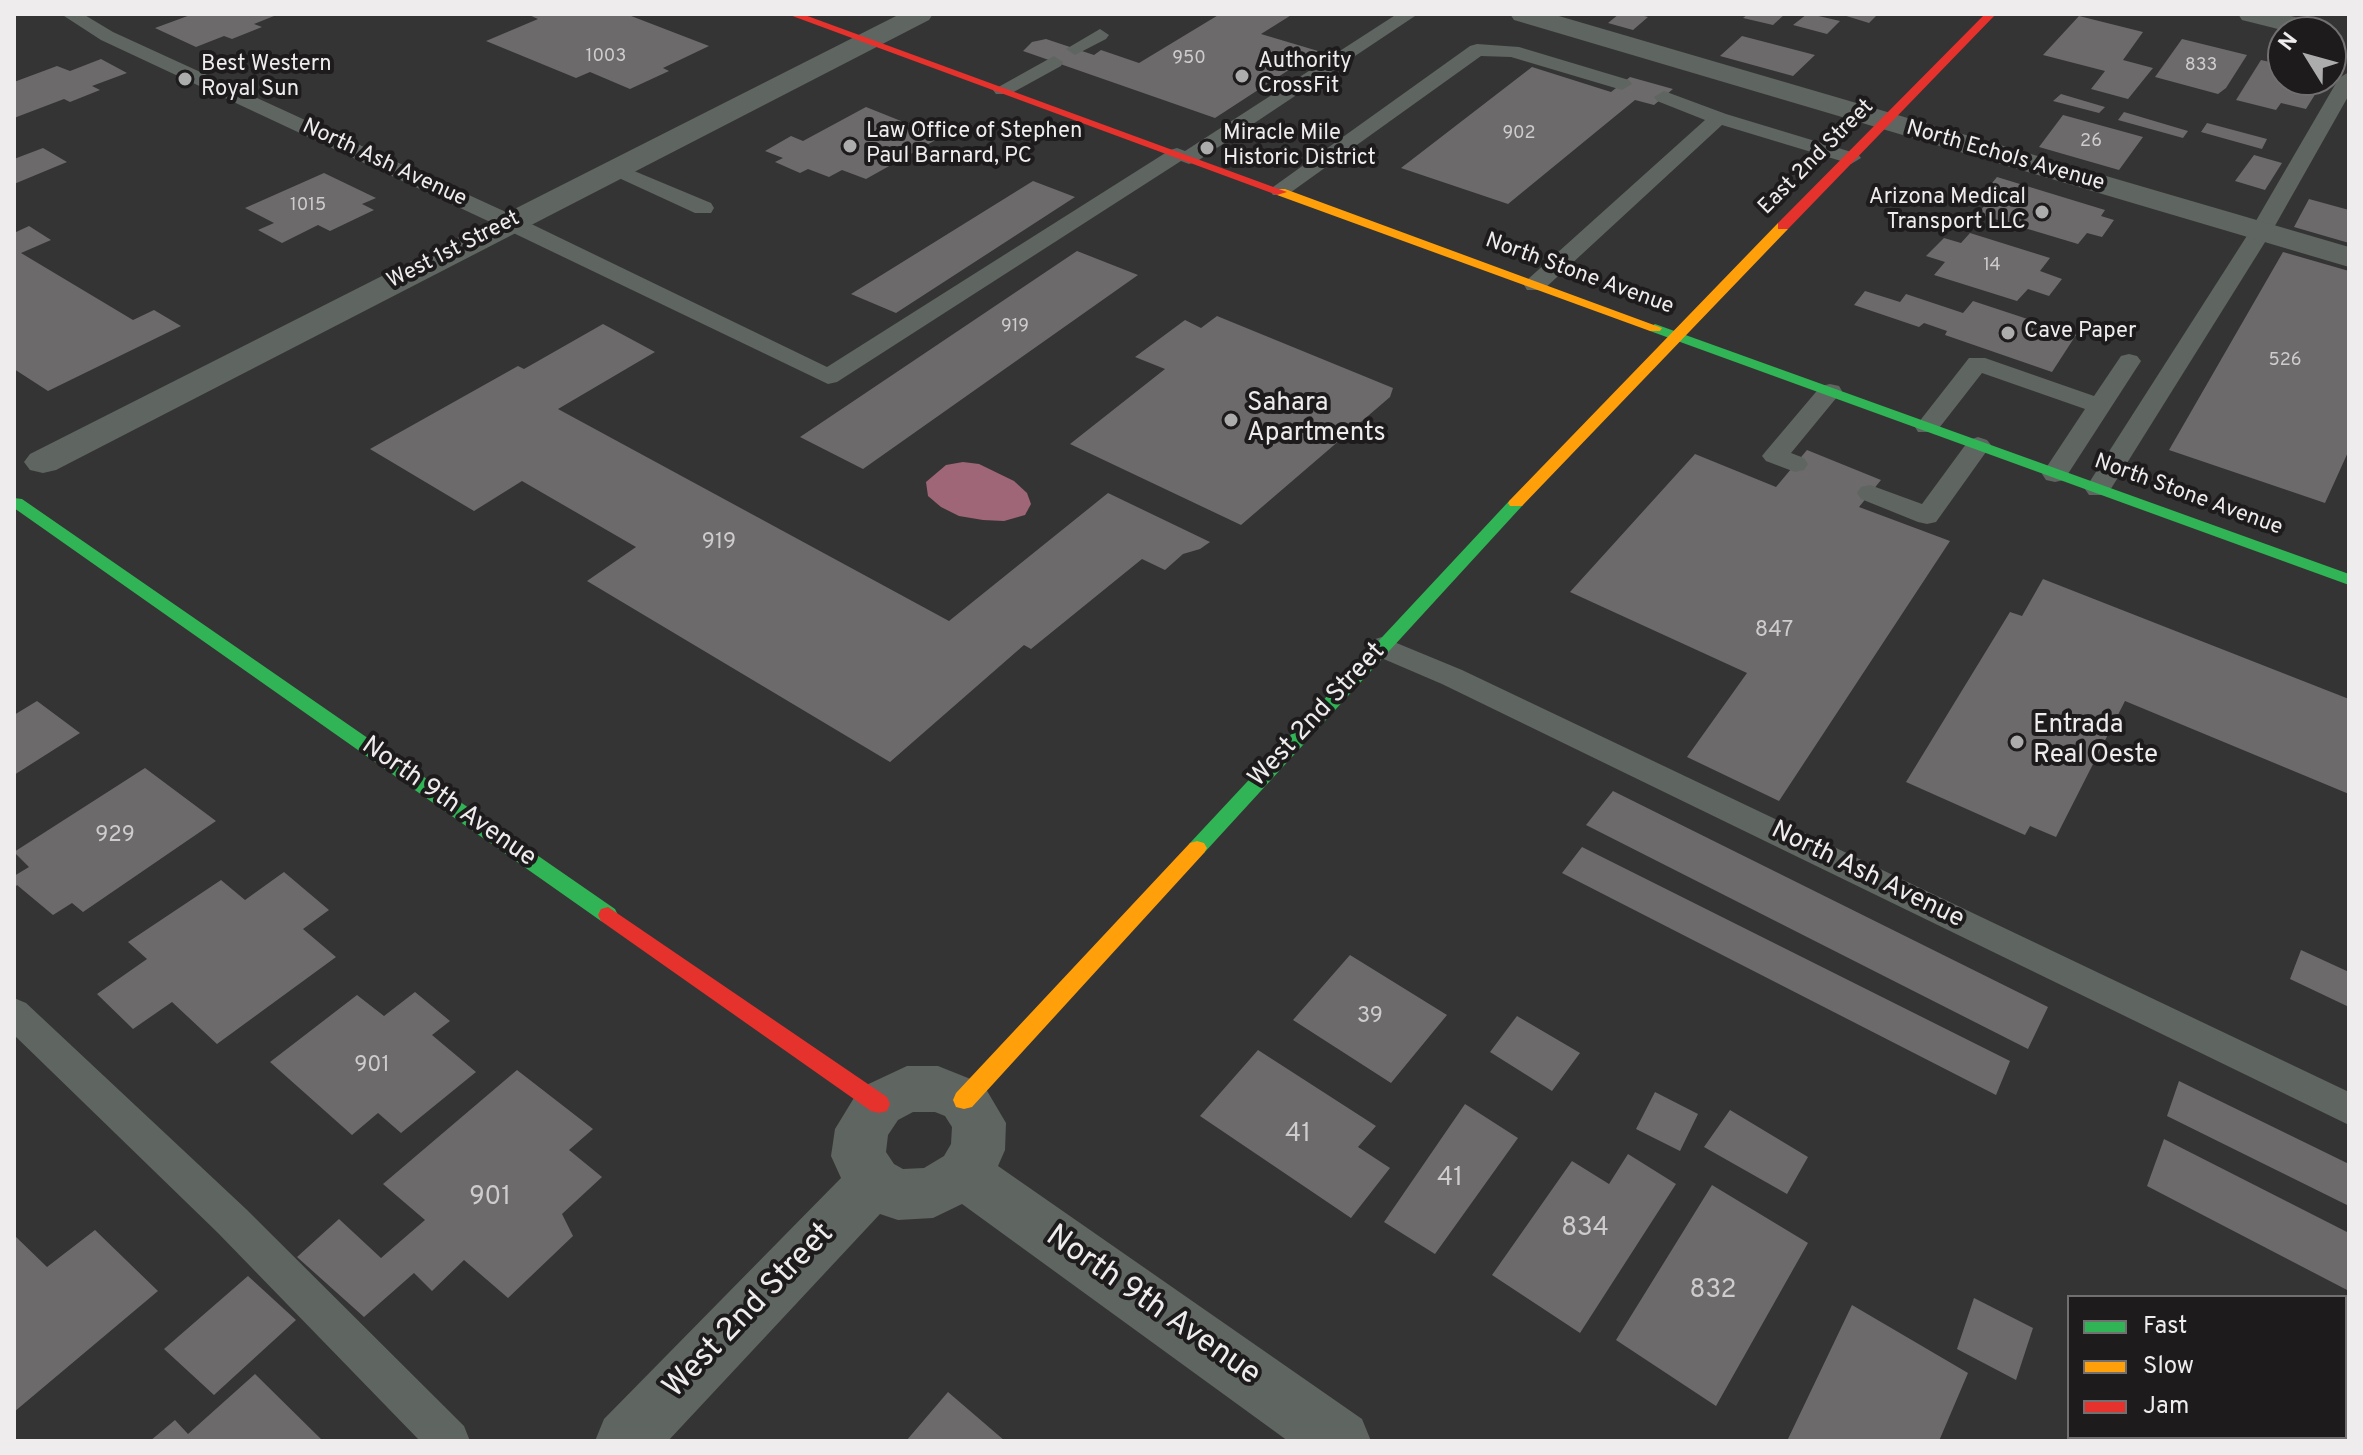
<!DOCTYPE html>
<style>
body{margin:0}
#map{position:relative;width:2363px;height:1455px;overflow:hidden;background:#353434;font-family:Overpass,sans-serif}
canvas{display:block}
.frame{position:absolute;inset:0;border:16px solid #eeecec;pointer-events:none}
.legend{position:absolute;left:2067px;top:1295px;width:280px;height:144px;box-sizing:border-box;background:#1d1b1c;border:2px solid #716f6f;margin:0;padding:10px 14px;list-style:none;font-size:24px;color:#eeecec}
.legend li{display:flex;align-items:center;gap:16px;height:40px}
.legend b{width:40px;border:2px solid #716f6f}
.north{position:absolute;left:2267px;top:16px;width:80px;height:80px;box-sizing:border-box;background:#1d1b1c;border:2px solid #716f6f;border-radius:50%;rotate:307deg;font-size:22px;font-weight:700;line-height:32px;text-align:center;color:#eeecec}
.north::after{content:'';display:block;margin:auto;width:28px;height:36px;background:#adacac;clip-path:polygon(50% 0,100% 100%,50% 72%,0 100%)}
</style>
<div id="map">
<canvas width="2363" height="1455"></canvas>
<div class="frame"></div>
<ul class="legend">
<li><b style="height:10px;background:#30b455"></b>Fast</li>
<li><b style="height:10px;background:#ff9f0a"></b>Slow</li>
<li><b style="height:10px;background:#e5322d"></b>Jam</li>
</ul>
<div class="north">N</div>
</div>
<script>
const ctx = document.querySelector('canvas').getContext('2d');
ctx.lineJoin = 'round';
function paint(path, color) {
  ctx.fillStyle = color;
  ctx.fill(path, 'evenodd');
}
function shape(rows) {
  const path = new Path2D();
  for (const r of rows) {
    path.moveTo(r[0], r[1]);
    for (let i = 2; i < r.length; i += 2) path.lineTo(r[i], r[i + 1]);
  }
  return path;
}
function trace(path, color, width, dash) {
  ctx.strokeStyle = color;
  ctx.lineWidth = width;
  ctx.lineCap = dash ? 'butt' : 'round';
  ctx.setLineDash(dash || []);
  ctx.stroke(path);
}
function label(font, color, halo, rows, align = 'center') {
  ctx.font = font + ' Overpass,sans-serif';
  ctx.lineWidth = 8;
  ctx.setLineDash([]);
  ctx.textBaseline = 'middle';
  ctx.strokeStyle = halo;
  ctx.fillStyle = color;
  for (const [text, x, y, turn = 0] of rows) {
    ctx.save();
    ctx.translate(x, y);
    ctx.rotate((+turn || 0) * Math.PI / 180);
    ctx.textAlign = isNaN(turn) ? turn : align;
    if (halo) ctx.strokeText(text, 0, 0);
    ctx.fillText(text, 0, 0);
    ctx.restore();
  }
}
const water = shape([
 [963,462,979,464,1014,481,1027,493,1031,504,1025,515,1004,521,983,520,959,516,941,507,928,496,926,482,946,465]
]);
const building = shape([
 [193,14,279,14,254,24,262,27,232,39,224,36,196,47,155,28],
 [527,14,626,14,709,46,663,68,669,71,630,89,590,72,576,78,486,41,538,19],
 [1220,14,1293,14,1261,34,1318,51,1215,118,1023,51,1032,42,1046,39,1094,55,1101,50,1139,63],
 [1619,14,1637,14,1648,17,1633,30,1608,23],
 [1748,14,1785,14,1773,25,1743,18],
 [1807,14,1810,14,1840,21,1827,34,1793,25],
 [1840,14,1878,14,1869,23],
 [2079,16,2143,32,2123,60,2153,68,2128,99,2091,89,2105,71,2043,55],
 [1742,36,1815,55,1793,76,1720,56],
 [2182,39,2247,55,2226,88,2218,94,2155,77],
 [101,59,127,73,92,86,100,90,70,102,64,99,14,118,14,82,57,66,70,71],
 [2261,60,2283,65,2283,80,2324,80,2306,109,2281,103,2276,110,2236,100],
 [1532,67,1611,92,1630,77,1673,89,1654,105,1635,100,1508,204,1401,168],
 [2061,94,2105,107,2099,113,2053,101],
 [866,107,941,137,866,179,842,170,829,177,808,169,800,173,775,162,783,158,765,151,791,136,803,141],
 [2124,112,2188,131,2183,138,2118,120],
 [2063,115,2143,137,2119,170,2039,147],
 [2207,123,2267,139,2262,149,2201,132],
 [43,148,67,162,14,184,14,159],
 [2254,155,2282,163,2265,190,2235,181],
 [324,173,376,198,362,204,374,210,330,231,318,225,282,243,258,230,274,223,245,208],
 [1997,177,2105,210,2101,216,2114,220,2102,237,2087,233,2078,244,1978,214,1991,197,1982,195],
 [1033,181,1075,197,896,313,851,294],
 [2309,199,2349,210,2349,243,2294,227],
 [29,226,51,240,21,253,133,320,154,310,181,326,48,391,14,369,14,233],
 [1970,233,2050,258,2040,271,2062,279,2049,296,2028,289,2017,301,1934,275,1945,262,1926,256,1944,238,1961,243],
 [1077,251,1138,275,863,469,800,437],
 [2283,252,2349,271,2349,450,2325,503,2169,450],
 [1865,291,1900,302,1906,294,1963,313,1973,301,2076,335,2052,372,1945,335,1947,331,1924,323,1919,327,1854,305],
 [1217,316,1393,388,1390,397,1241,525,1070,444,1165,369,1135,357,1185,320,1201,328],
 [603,324,655,352,558,409,949,621,1108,493,1210,542,1200,549,1183,554,1165,570,1142,559,1031,649,1024,645,890,762,587,581,636,547,522,481,474,511,370,449,518,366,524,369],
 [1807,450,1881,480,1859,507,1950,541,1779,801,1687,757,1747,673,1570,592,1695,454,1776,487],
 [2043,579,2349,699,2349,794,2125,701,2056,837,2030,826,2025,835,1906,782,2010,612,2022,616],
 [37,701,80,733,14,775,14,715],
 [145,768,216,821,83,912,72,903,53,915,17,885,14,888,14,876,29,867,14,852],
 [1613,791,2048,1007,2028,1049,1586,825],
 [1582,847,2010,1061,1996,1095,1562,873],
 [284,872,329,910,303,929,336,957,217,1044,172,1002,133,1029,97,994,147,959,128,942,221,880,245,900],
 [2301,950,2349,972,2349,1007,2290,979],
 [1350,955,1447,1015,1391,1083,1293,1020],
 [415,992,450,1021,432,1035,476,1072,401,1133,378,1113,352,1135,270,1062,357,995,384,1016],
 [1517,1016,1580,1053,1552,1091,1490,1052],
 [1258,1050,1376,1126,1358,1147,1390,1168,1351,1218,1200,1116],
 [517,1070,593,1129,569,1150,602,1177,562,1214,573,1236,508,1298,464,1260,432,1291,414,1273,364,1317,297,1257,339,1219,381,1258,425,1220,383,1184],
 [2179,1081,2349,1164,2349,1206,2167,1116],
 [1655,1092,1698,1114,1680,1151,1636,1129],
 [1465,1104,1518,1138,1435,1254,1384,1222],
 [1730,1110,1808,1157,1787,1194,1704,1147],
 [2164,1139,2349,1233,2349,1291,2147,1186],
 [1628,1154,1676,1184,1580,1333,1492,1275,1572,1161,1609,1184],
 [1712,1185,1808,1243,1716,1406,1616,1340],
 [95,1230,158,1291,14,1412,14,1235,47,1267],
 [248,1276,296,1320,214,1395,164,1349],
 [1974,1298,2033,1328,2016,1380,1957,1349],
 [1852,1305,1968,1373,1939,1441,1787,1441],
 [255,1374,323,1441,150,1441,175,1420,188,1434],
 [948,1392,1005,1441,906,1441],
 [2154,1437,2208,1437,2207,1441,2161,1441]
]);
const lane = shape([
 [61,14,83,14,113,32,519,218,827,367,1170,150,1177,148,1185,151,1397,14,1418,14,1196,162,1189,164,1181,161,837,382,828,384,503,228,101,40,61,14],
 [1100,29,1109,35,1106,39,1075,55,1066,49,1100,29],
 [1477,44,1519,47,1629,80,1632,84,1622,90,1511,57,1481,56,1287,195,1273,195,1270,191,1273,187,1470,46,1477,44],
 [1054,56,1063,62,1061,66,1010,94,996,94,993,90,1054,56],
 [2349,72,2349,95,2272,231,2107,495,2089,495,2085,489,2250,231,2339,78,2349,72],
 [1664,91,1726,114,1858,154,1861,158,1851,164,1722,125,1543,290,1527,290,1524,285,1527,280,1705,120,1657,101,1654,97,1664,91],
 [615,163,711,203,714,208,711,213,695,213,608,173,605,169,615,163],
 [2129,354,2137,356,2141,361,2064,480,2055,482,2046,480,2042,474,2085,409,1982,373,1936,432,1918,432,1915,427,1969,358,1985,358,2094,396,2121,356,2129,354],
 [1830,384,1839,386,1842,391,1791,453,1804,458,1808,464,1804,470,1795,472,1766,461,1762,456,1766,451,1821,386,1830,384],
 [1978,437,1987,440,1991,445,1936,522,1927,524,1918,522,1861,499,1857,493,1861,487,1870,485,1922,504,1969,440,1978,437],
 [1382,637,1462,670,2349,1092,2349,1125,1442,684,1372,654,1368,647,1372,640,1382,637],
 [14,998,26,1003,246,1209,464,1426,470,1441,420,1441,218,1233,14,1035,14,998]
]);
const street = shape([
 [900,14,933,14,929,20,56,470,43,473,30,470,24,462,30,454,900,14],
 [1510,14,1552,14,2349,247,2349,267,1514,20,1510,14],
 [2238,14,2283,14,2331,26,2335,32,2331,38,2331,32,2290,32,2242,20,2238,14],
 [907,1066,938,1066,983,1084,1006,1123,1005,1150,998,1166,1362,1419,1371,1441,1288,1441,962,1204,933,1218,898,1220,880,1214,668,1441,595,1441,604,1419,841,1178,831,1156,835,1129,860,1088,907,1066],
 [913,1112,935,1112,945,1116,952,1127,951,1144,944,1156,924,1168,903,1169,894,1164,886,1152,888,1135,898,1120,913,1112]
]);
const fast = shape([
 [1655,324,2349,574,2349,585,1650,331,1648,328,1655,324],
 [14,498,22,499,615,909,618,915,615,921,608,923,601,921,14,508,14,498],
 [1516,498,1524,503,1522,506,1204,853,1190,853,1187,848,1190,843,1510,500,1516,498]
]);
const slow = shape([
 [1277,189,1285,189,1662,328,1660,331,1650,331,1277,195,1277,189],
 [1783,222,1788,223,1788,229,1522,506,1510,506,1508,503,1510,500,1778,223,1783,222],
 [1197,841,1204,843,1207,848,1204,853,972,1107,964,1109,956,1107,953,1100,956,1093,1190,843,1197,841]
]);
const jam = shape([
 [787,14,802,14,1287,192,1277,195,787,14],
 [1985,14,1996,14,1788,229,1778,229,1778,223,1985,14],
 [608,907,887,1097,890,1104,887,1111,879,1113,871,1111,601,921,598,915,601,909,608,907]
]);
const markers = [
 [1242,76,8,"#adacac"],
 [185,79,8,"#adacac"],
 [850,146,8,"#adacac"],
 [1207,148,8,"#adacac"],
 [2042,212,8,"#adacac"],
 [2008,333,8,"#adacac"],
 [1231,420,8,"#adacac"],
 [2017,742,8,"#adacac"]
];
const farNumbernames = [
 ["1003",606,57],
 ["950",1189,59],
 ["833",2201,66],
 ["902",1519,134],
 ["26",2091,142],
 ["1015",308,206],
 ["14",1992,266],
 ["919",1015,327],
 ["526",2285,361]
];
const farPoinames = [
 ["Authority",1258,63],
 ["CrossFit",1258,88],
 ["Best Western",201,66],
 ["Royal Sun",201,91],
 ["Law Office of Stephen",866,133],
 ["Paul Barnard, PC",866,158],
 ["Miracle Mile",1223,135],
 ["Historic District",1223,160],
 ["Arizona Medical",2026,199,"right"],
 ["Transport LLC",2026,224,"right"],
 ["Cave Paper",2024,333]
];
const farStreetnames = [
 ["North Echols Avenue",2005,157,16],
 ["East 2nd Street",1817,158,-45],
 ["North Ash Avenue",384,164,25],
 ["West 1st Street",454,251,-27],
 ["North Stone Avenue",1579,275,20],
 ["North Stone Avenue",2188,496,20]
];
const numberNames = [
 ["919",719,544],
 ["847",1774,632],
 ["929",115,837],
 ["39",1370,1018],
 ["901",372,1067]
];
const poiNames = [
 ["Sahara",1247,405],
 ["Apartments",1247,435],
 ["Entrada",2033,727],
 ["Real Oeste",2033,757]
];
const streetNames = [
 ["West 2nd Street",1318,716,-47],
 ["North 9th Avenue",448,803,35],
 ["North Ash Avenue",1867,876,26]
];
const nearNumbernames = [
 ["41",1298,1136],
 ["41",1450,1180],
 ["901",490,1199],
 ["834",1585,1230],
 ["832",1713,1292]
];
const nearStreetnames = [
 ["North 9th Avenue",1152,1307,35],
 ["West 2nd Street",750,1312,-46]
];
paint(water, '#9e6676');
paint(building, '#6c6a6b');
paint(lane, '#5f6561');
paint(street, '#5f6561');
paint(fast, '#30b455');
paint(slow, '#ff9f0a');
paint(jam, '#e5322d');
for (const [x, y, r, color] of markers) {
  const dot = new Path2D();
  dot.arc(x, y, r, 0, 2 * Math.PI);
  ctx.fillStyle = color;
  ctx.fill(dot);
  trace(dot, '#1d1b1c', 3);
}
label('18px', '#cecccc', null, farNumbernames);
label('22px', '#eeecec', '#1d1b1c', farPoinames, 'left');
label('22px', '#eeecec', '#1d1b1c', farStreetnames);
label('22px', '#cecccc', null, numberNames);
label('26px', '#eeecec', '#1d1b1c', poiNames, 'left');
label('26px', '#eeecec', '#1d1b1c', streetNames);
label('26px', '#cecccc', null, nearNumbernames);
label('32px', '#eeecec', '#1d1b1c', nearStreetnames);
</script>
